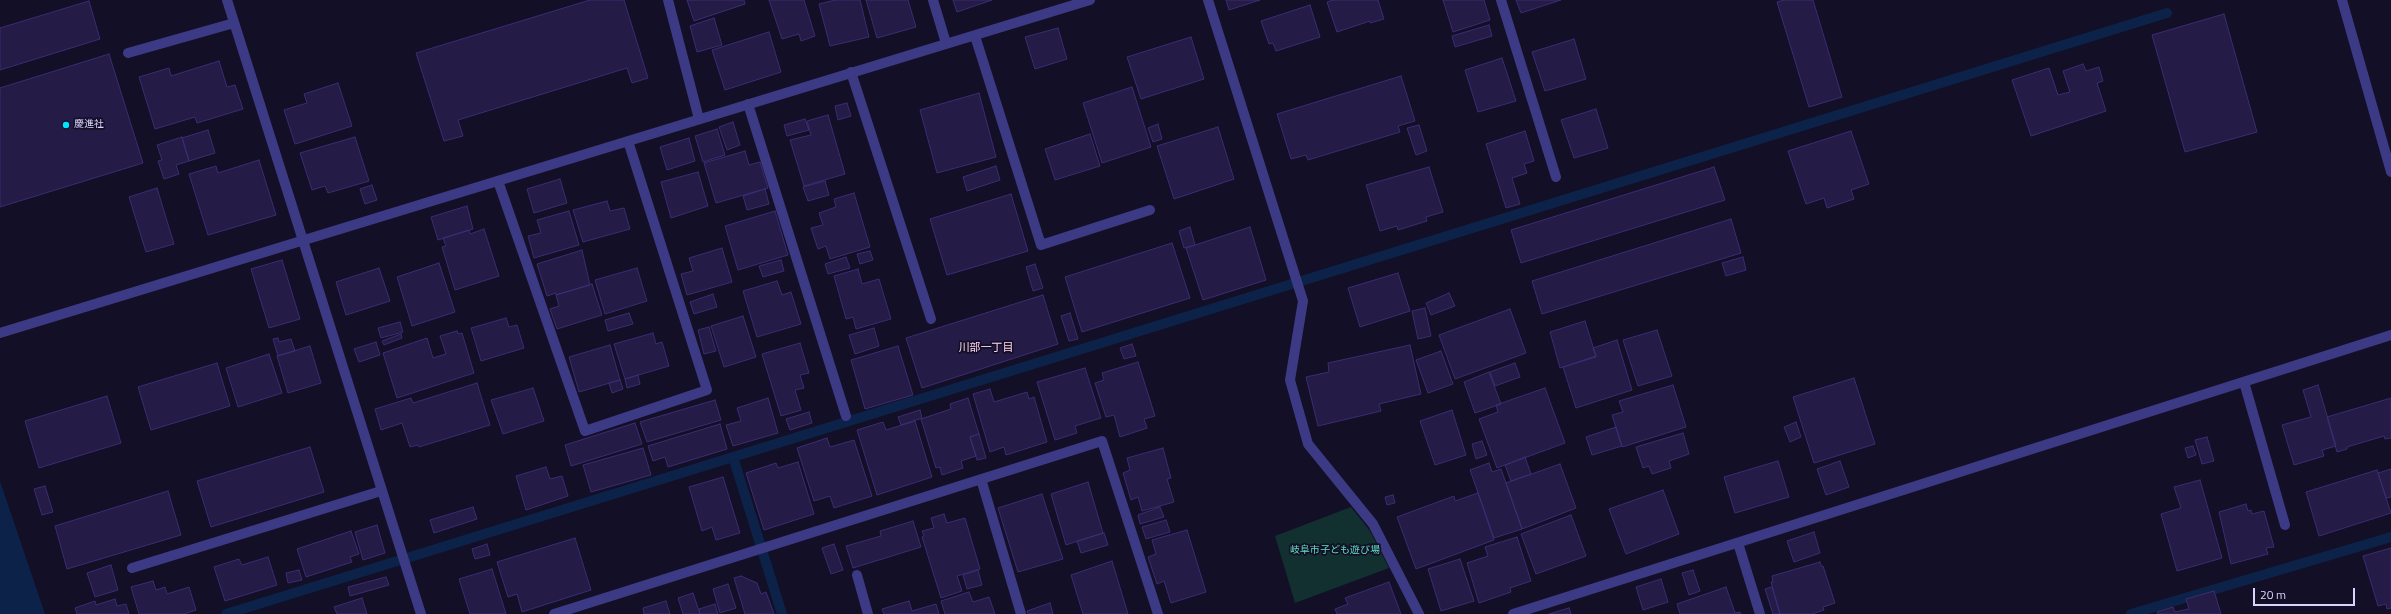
<!DOCTYPE html>
<meta charset="utf-8">
<style>
body{margin:0}
#map{position:relative;width:2391px;height:614px;overflow:hidden;background:#130f26;font-family:"Titillium Web",sans-serif}
canvas{display:block}
.scale{position:absolute;left:2253px;top:588px;width:102px;height:18px;box-sizing:border-box;border:2px solid #d9d4ff;border-top:0;padding-left:5px;font-size:12px;line-height:14px;white-space:nowrap;color:#d9d4ff;-webkit-text-stroke:3px #130f26;paint-order:stroke}
</style>
<div id="map">
<canvas width="2391" height="614"></canvas>
<div class="scale">20 m</div>
</div>
<script>
const ctx = document.querySelector('canvas').getContext('2d');
ctx.lineJoin = 'round';
function paint(path, color) {
  ctx.fillStyle = color;
  ctx.fill(path, 'evenodd');
}
function shape(rows) {
  const path = new Path2D();
  for (const r of rows) {
    path.moveTo(r[0], r[1]);
    for (let i = 2; i < r.length; i += 2) path.lineTo(r[i], r[i + 1]);
  }
  return path;
}
function trace(path, color, width, dash) {
  ctx.strokeStyle = color;
  ctx.lineWidth = width;
  ctx.lineCap = dash ? 'butt' : 'round';
  ctx.setLineDash(dash || []);
  ctx.stroke(path);
}
function label(font, color, halo, rows, align = 'center') {
  ctx.font = font + ' "Titillium Web","Noto Sans JP",sans-serif';
  ctx.lineWidth = 3.5;
  ctx.setLineDash([]);
  ctx.textBaseline = 'middle';
  ctx.strokeStyle = halo;
  ctx.fillStyle = color;
  for (const [text, x, y, turn = 0] of rows) {
    ctx.save();
    ctx.translate(x, y);
    ctx.rotate((+turn || 0) * Math.PI / 180);
    ctx.textAlign = isNaN(turn) ? turn : align;
    if (halo) ctx.strokeText(text, 0, 0);
    ctx.fillText(text, 0, 0);
    ctx.restore();
  }
}
const green = shape([
 [1351,507,1370,531,1389,568,1295,603,1275,536]
]);
const water = shape([
 [0,481,45,614,0,614]
]);
const stream = shape([
 [733,457,782,614],
 [226,614,2167,13],
 [2131,614,2391,537]
]);
const building = shape([
 [590,0,624,0,648,78,632,83,627,68,458,120,463,136,444,141,416,53,590,0],
 [687,0,744,0,745,4,694,21,687,0],
 [769,0,804,0,815,36,801,41,799,34,782,39,769,0],
 [835,0,860,0,869,37,830,46,819,4,835,0],
 [866,0,908,0,916,27,877,38,866,0],
 [953,0,992,0,957,12,953,0],
 [1226,0,1260,0,1229,10,1226,0],
 [1333,0,1378,0,1384,19,1370,23,1370,21,1337,32,1327,2,1333,0],
 [1443,0,1484,0,1490,20,1453,32,1443,0],
 [1516,0,1561,0,1521,13,1516,0],
 [1784,0,1813,0,1842,97,1809,107,1777,2,1784,0],
 [89,1,100,39,0,70,0,28,89,1],
 [1310,5,1320,37,1276,51,1273,43,1269,44,1261,21,1310,5],
 [2224,14,2257,132,2185,152,2152,35,2224,14],
 [714,18,722,45,697,52,690,26,714,18],
 [1489,25,1492,36,1455,47,1452,36,1489,25],
 [1058,28,1067,59,1035,69,1025,37,1058,28],
 [769,32,781,72,725,90,712,50,769,32],
 [1191,37,1204,79,1141,99,1127,57,1191,37],
 [1574,39,1586,79,1545,91,1532,52,1574,39],
 [109,54,143,163,0,207,0,88,109,54],
 [1502,58,1516,101,1478,112,1465,70,1502,58],
 [219,61,227,87,235,85,243,109,197,123,195,117,155,129,139,77,169,68,171,76,219,61],
 [2083,64,2086,71,2099,67,2103,81,2097,83,2106,111,2031,136,2012,80,2049,68,2058,95,2070,92,2063,71,2083,64],
 [1401,76,1415,121,1398,126,1400,132,1308,160,1306,155,1291,159,1277,114,1401,76],
 [338,83,352,126,295,144,284,110,307,103,304,94,338,83],
 [1132,87,1151,147,1102,163,1083,103,1132,87],
 [979,93,996,157,937,173,920,110,979,93],
 [847,103,851,116,838,120,835,106,847,103],
 [1596,109,1608,148,1574,158,1561,120,1596,109],
 [828,115,845,174,804,186,790,140,811,135,807,121,828,115],
 [805,119,809,130,787,136,784,125,805,119],
 [733,122,740,145,727,150,719,127,733,122],
 [1158,124,1162,139,1153,142,1148,128,1158,124],
 [1419,125,1427,151,1416,155,1407,128,1419,125],
 [1218,127,1234,179,1174,199,1157,146,1218,127],
 [717,129,725,155,703,162,695,136,717,129],
 [208,130,215,153,189,161,182,138,208,130],
 [1525,131,1534,161,1524,164,1527,173,1512,178,1520,204,1506,208,1486,144,1525,131],
 [1851,131,1869,184,1851,190,1854,199,1827,208,1824,198,1806,204,1788,151,1851,131],
 [1090,134,1100,166,1055,180,1045,149,1090,134],
 [182,137,189,161,176,165,179,174,164,179,158,161,162,160,157,145,182,137],
 [355,137,369,181,328,193,325,186,312,190,300,153,355,137],
 [689,138,695,161,667,170,660,147,689,138],
 [745,151,749,165,760,162,768,188,716,203,704,163,745,151],
 [259,160,276,215,208,235,189,174,216,166,218,173,259,160],
 [996,166,1000,180,967,191,963,177,996,166],
 [1429,167,1443,212,1426,217,1427,221,1398,230,1397,226,1380,231,1366,185,1429,167],
 [1714,167,1725,200,1521,263,1511,230,1714,167],
 [698,172,708,206,671,218,661,182,698,172],
 [560,179,567,203,534,213,527,189,560,179],
 [825,181,829,195,808,201,803,187,825,181],
 [372,185,377,200,365,204,360,189,372,185],
 [157,188,174,244,146,252,129,197,157,188],
 [765,189,769,204,747,210,743,196,765,189],
 [854,193,870,247,830,259,826,246,818,249,811,228,823,225,819,213,836,207,834,199,854,193],
 [1011,194,1028,251,947,275,930,219,1011,194],
 [607,201,610,211,624,208,630,229,583,242,573,210,607,201],
 [467,206,473,229,438,240,431,217,467,206],
 [569,211,579,245,534,258,528,236,541,233,537,220,569,211],
 [775,211,788,255,738,270,725,226,775,211],
 [1731,219,1741,253,1542,314,1532,281,1731,219],
 [1190,227,1195,245,1184,248,1179,231,1190,227],
 [1250,227,1266,280,1203,300,1186,248,1250,227],
 [484,229,499,276,455,290,442,247,446,246,443,238,469,230,470,234,484,229],
 [1172,243,1190,298,1082,332,1065,277,1172,243],
 [722,248,732,282,687,295,681,274,693,271,689,258,722,248],
 [582,250,590,285,556,295,556,293,547,296,537,264,582,250],
 [870,251,873,260,860,264,857,254,870,251],
 [846,257,850,268,828,274,825,264,846,257],
 [1743,257,1746,270,1726,276,1722,263,1743,257],
 [282,260,300,319,269,328,251,269,282,260],
 [781,260,784,271,763,277,759,266,781,260],
 [439,263,455,312,412,326,397,277,439,263],
 [1035,264,1043,288,1033,291,1026,267,1035,264],
 [379,268,390,301,346,315,336,282,379,268],
 [637,268,647,301,605,314,595,280,637,268],
 [858,269,862,284,879,279,891,319,856,329,853,317,846,319,834,276,858,269],
 [1398,273,1410,311,1360,327,1348,288,1398,273],
 [777,281,782,295,791,292,801,324,757,337,743,291,777,281],
 [592,284,602,315,557,329,550,309,559,306,556,295,592,284],
 [1449,293,1455,306,1431,315,1426,303,1449,293],
 [713,294,717,307,694,314,690,302,713,294],
 [1043,295,1058,344,922,388,906,338,1043,295],
 [1425,308,1431,336,1418,339,1412,311,1425,308],
 [1510,309,1526,353,1455,379,1439,335,1510,309],
 [629,313,633,324,608,331,605,320,629,313],
 [1070,313,1078,339,1069,341,1061,316,1070,313],
 [743,316,756,357,724,367,711,326,743,316],
 [506,318,509,327,517,325,524,348,481,361,471,328,506,318],
 [1585,321,1596,356,1560,368,1550,332,1585,321],
 [400,322,403,332,381,338,378,328,400,322],
 [709,327,716,351,704,354,698,330,709,327],
 [874,328,879,346,855,354,849,335,874,328],
 [1657,330,1672,376,1638,386,1623,340,1657,330],
 [457,331,458,334,462,333,474,373,397,398,383,353,427,338,433,358,446,354,440,336,457,331],
 [653,333,656,344,662,342,669,366,625,379,614,344,653,333],
 [401,334,402,338,384,345,382,341,401,334],
 [278,338,279,342,291,339,295,351,278,356,273,339,278,338],
 [1617,340,1632,390,1576,408,1563,367,1596,357,1593,348,1617,340],
 [376,342,380,355,359,362,354,349,376,342],
 [800,343,809,373,800,375,804,388,795,390,801,410,781,416,762,354,800,343],
 [1132,344,1136,356,1124,359,1120,348,1132,344],
 [610,345,620,380,579,392,569,357,610,345],
 [1410,345,1421,394,1379,404,1381,411,1318,426,1306,377,1329,372,1328,363,1410,345],
 [310,346,321,383,288,393,277,356,310,346],
 [898,346,913,395,865,409,851,360,898,346],
 [1441,351,1453,384,1428,393,1416,360,1441,351],
 [269,354,282,393,238,407,226,368,269,354],
 [1138,362,1155,416,1144,419,1147,428,1120,437,1114,415,1106,417,1095,383,1104,380,1102,373,1138,362],
 [217,363,230,406,151,430,138,387,217,363],
 [1515,363,1520,377,1495,386,1490,372,1515,363],
 [1085,368,1101,418,1075,426,1077,433,1055,440,1037,382,1085,368],
 [1489,372,1501,404,1475,413,1464,382,1489,372],
 [638,375,640,384,627,388,625,379,638,375],
 [1854,378,1875,444,1814,463,1793,397,1854,378],
 [620,380,623,389,612,393,609,383,620,380],
 [477,383,490,425,419,447,418,445,410,447,402,423,381,430,375,409,411,398,413,403,477,383],
 [1673,385,1686,427,1622,447,1612,415,1623,412,1619,401,1673,385],
 [2318,385,2336,446,2322,450,2324,456,2294,465,2282,425,2311,417,2303,390,2318,385],
 [533,388,544,421,503,434,491,400,533,388],
 [1545,388,1565,443,1497,468,1479,419,1498,412,1496,405,1545,388],
 [990,389,994,402,1027,392,1029,399,1034,397,1047,442,1006,455,1004,447,990,452,973,394,990,389],
 [107,396,121,443,39,468,25,421,107,396],
 [768,398,778,433,733,446,726,425,741,421,737,408,768,398],
 [968,398,979,434,970,437,976,456,961,461,963,468,942,475,940,467,936,468,921,419,951,409,950,404,968,398],
 [2391,398,2391,438,2385,439,2384,436,2347,447,2347,449,2337,452,2327,417,2391,398],
 [715,400,721,420,647,442,640,422,715,400],
 [920,410,922,418,901,425,898,417,920,410],
 [1452,410,1466,455,1435,465,1420,421,1452,410],
 [809,412,812,423,790,430,786,419,809,412],
 [915,421,932,477,877,495,857,430,883,422,886,430,915,421],
 [1796,422,1801,437,1790,442,1784,427,1796,422],
 [635,423,642,444,571,466,565,445,635,423],
 [720,424,727,449,668,467,665,457,653,461,648,446,720,424],
 [1616,427,1622,446,1592,455,1586,437,1616,427],
 [1683,433,1689,454,1669,461,1671,468,1652,474,1649,466,1643,468,1636,447,1683,433],
 [979,434,986,458,977,460,970,437,979,434],
 [2207,437,2214,461,2202,464,2195,440,2207,437],
 [827,438,830,447,854,440,872,496,834,508,830,496,814,501,797,448,827,438],
 [1482,441,1487,455,1476,459,1472,444,1482,441],
 [2193,446,2196,455,2188,458,2185,448,2193,446],
 [310,447,324,492,211,527,197,481,310,447],
 [643,448,651,475,591,492,583,465,643,448],
 [1163,448,1171,478,1167,479,1174,502,1142,511,1138,497,1131,500,1123,473,1130,470,1127,458,1163,448],
 [1525,457,1531,474,1511,481,1505,465,1525,457],
 [1778,461,1789,497,1735,513,1724,477,1778,461],
 [1840,461,1849,487,1826,495,1817,469,1840,461],
 [798,462,814,514,764,530,746,473,776,463,778,468,798,462],
 [1489,463,1492,472,1501,469,1522,529,1494,538,1470,470,1489,463],
 [1560,464,1576,508,1522,529,1506,483,1560,464],
 [546,467,550,479,562,476,568,496,526,510,516,476,546,467],
 [2391,469,2391,497,2386,498,2378,473,2391,469],
 [2377,470,2391,513,2319,536,2306,492,2377,470],
 [723,477,740,533,716,540,712,527,702,531,689,487,723,477],
 [2200,480,2222,558,2177,571,2161,514,2181,508,2174,487,2200,480],
 [1088,482,1103,533,1066,545,1051,494,1088,482],
 [45,486,53,512,42,515,34,489,45,486],
 [1663,490,1679,534,1626,554,1609,509,1663,490],
 [168,491,181,535,67,569,55,526,168,491],
 [1478,493,1494,540,1416,569,1397,517,1454,496,1455,501,1478,493],
 [1042,494,1063,559,1018,572,998,508,1042,494],
 [1393,495,1395,503,1387,505,1385,497,1393,495],
 [2246,504,2248,511,2251,510,2252,514,2264,511,2274,547,2266,548,2268,554,2231,564,2219,512,2246,504],
 [473,507,477,519,434,533,430,520,473,507],
 [1160,507,1164,517,1140,524,1138,515,1160,507],
 [944,514,947,523,965,518,980,569,957,576,962,591,941,598,922,537,924,536,922,531,934,528,931,518,944,514],
 [1571,515,1586,556,1536,574,1521,534,1571,515],
 [1166,520,1170,532,1146,539,1142,527,1166,520],
 [913,521,921,547,853,568,846,546,881,536,880,531,913,521],
 [377,525,385,553,363,560,355,532,377,525],
 [1187,530,1206,592,1171,603,1164,581,1157,584,1148,557,1156,554,1152,540,1187,530],
 [351,531,359,554,350,557,352,562,306,577,297,549,351,531],
 [1814,532,1820,553,1794,562,1787,541,1814,532],
 [1104,533,1108,545,1081,553,1077,541,1104,533],
 [1517,537,1531,581,1510,588,1511,592,1479,603,1467,563,1488,556,1485,547,1517,537],
 [575,538,591,590,522,612,517,594,508,597,497,562,575,538],
 [487,544,490,555,475,559,472,549,487,544],
 [834,544,843,570,831,574,822,548,834,544],
 [2391,548,2391,608,2387,609,2386,604,2378,606,2363,556,2391,548],
 [268,557,277,585,225,601,214,567,239,559,242,565,268,557],
 [1460,559,1474,601,1441,611,1428,569,1460,559],
 [1112,561,1128,614,1083,614,1071,575,1112,561],
 [1820,562,1821,566,1823,566,1835,603,1823,607,1824,610,1812,614,1780,614,1771,582,1773,582,1772,576,1820,562],
 [111,565,118,590,95,597,87,573,111,565],
 [492,569,506,614,470,614,459,579,492,569],
 [299,570,302,580,288,583,286,573,299,570],
 [978,570,982,585,967,589,963,575,978,570],
 [1693,570,1700,591,1689,595,1682,573,1693,570],
 [741,576,757,583,761,594,766,592,774,614,745,614,734,578,741,576],
 [386,577,389,585,350,596,348,587,386,577],
 [1661,579,1668,602,1643,610,1636,587,1661,579],
 [153,581,156,590,165,587,167,594,189,587,196,610,184,614,139,614,131,587,153,581],
 [1389,582,1401,614,1337,614,1335,609,1348,604,1345,598,1389,582],
 [728,584,736,608,720,613,713,589,728,584],
 [1726,587,1735,613,1740,612,1741,614,1680,614,1677,604,1726,587],
 [1772,587,1780,614,1773,614,1765,589,1772,587],
 [2214,591,2221,614,2158,614,2157,612,2173,607,2175,612,2189,609,2186,599,2214,591],
 [969,592,973,602,989,597,995,614,945,614,941,601,969,592],
 [693,593,700,614,683,614,678,598,693,593],
 [362,598,367,614,337,614,334,607,362,598],
 [115,599,117,606,126,604,129,614,77,614,75,608,95,601,96,605,115,599],
 [666,601,670,614,644,614,643,608,666,601],
 [909,601,912,611,936,604,939,614,884,614,882,609,909,601],
 [1050,603,1053,614,1028,614,1027,611,1050,603],
 [715,604,718,614,700,614,699,609,715,604],
 [1569,608,1571,614,1549,614,1569,608]
]);
const service = shape([
 [975,36,1041,245,1150,210],
 [851,72,931,319],
 [132,568,381,491]
]);
const minor = shape([
 [227,0,421,614],
 [668,0,699,119],
 [933,0,946,43],
 [1208,0,1303,301,1290,380,1308,444,1373,524,1419,614],
 [1501,0,1556,177],
 [128,53,234,23],
 [748,104,846,416],
 [498,181,585,431,707,390,628,141],
 [0,333,1090,0],
 [2244,382,2285,525],
 [981,479,1021,614],
 [1738,543,1760,614],
 [857,575,868,614],
 [554,614,1102,441,1158,614],
 [1513,614,2391,335]
]);
const tertiary = shape([
 [2342,0,2391,172]
]);
const markers = [
 [66,125,4,"#00e5ff"]
];
const poiNames = [
 ["慶進社",74,125]
];
const parkNames = [
 ["岐阜市子ども遊び場",1335,551]
];
const neighbourhoodNames = [
 ["川部一丁目",986,348]
];
paint(green, '#12302f');
paint(water, '#0c2248');
trace(stream, '#0c2248', 10);
paint(building, '#241b47');
trace(building, '#3b2d73', 1);
trace(service, '#3d3a85', 10);
trace(minor, '#3d3a85', 10);
trace(tertiary, '#3d3a85', 10);
for (const [x, y, r, color] of markers) {
  const dot = new Path2D();
  dot.arc(x, y, r, 0, 2 * Math.PI);
  ctx.fillStyle = color;
  ctx.fill(dot);
  trace(dot, '#130f26', 1.5);
}
label('10px', '#d9d4ff', '#130f26', poiNames, 'left');
label('10px', '#5fe0c0', '#130f26', parkNames);
label('11px', '#ffd6f0', '#130f26', neighbourhoodNames);
</script>
